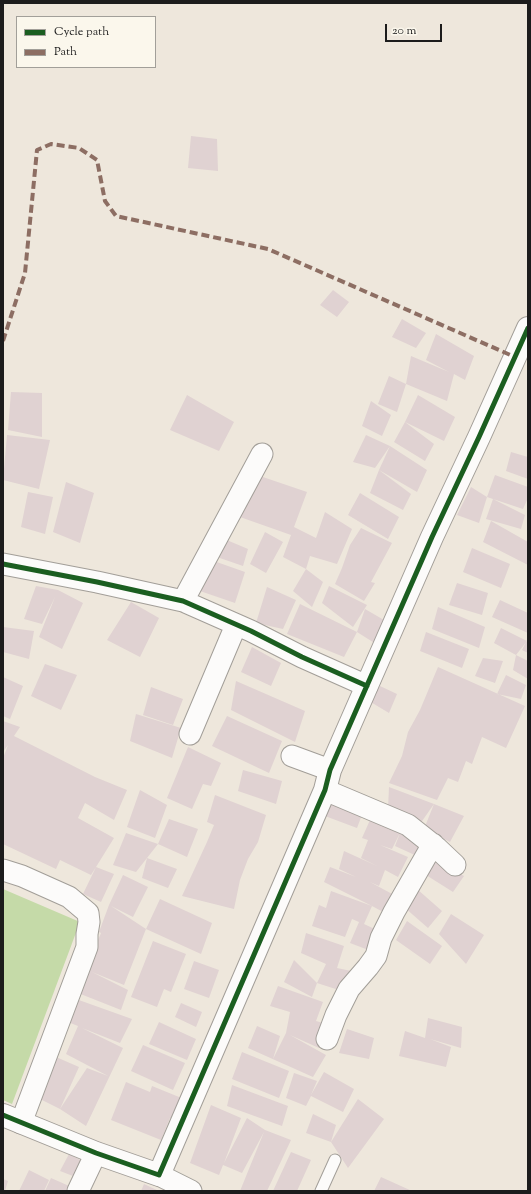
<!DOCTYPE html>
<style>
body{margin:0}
#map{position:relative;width:531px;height:1194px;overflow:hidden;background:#eee7dc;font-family:"Sorts Mill Goudy",serif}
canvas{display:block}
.frame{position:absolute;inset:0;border:4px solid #1c1c1c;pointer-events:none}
.legend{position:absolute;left:16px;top:16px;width:140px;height:52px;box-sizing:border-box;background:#fbf7ec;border:1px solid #a29f99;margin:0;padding:5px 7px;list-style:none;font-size:12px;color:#1c1c1c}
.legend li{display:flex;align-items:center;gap:8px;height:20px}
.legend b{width:20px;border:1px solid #a29f99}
.scale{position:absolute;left:385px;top:24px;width:57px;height:18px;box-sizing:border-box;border:2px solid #1c1c1c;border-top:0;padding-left:5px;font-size:12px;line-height:14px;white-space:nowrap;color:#1c1c1c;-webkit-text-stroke:3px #fbf7ec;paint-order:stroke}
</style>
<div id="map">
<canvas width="531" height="1194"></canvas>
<div class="frame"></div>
<ul class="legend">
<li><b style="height:5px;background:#1b5e20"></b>Cycle path</li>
<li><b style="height:5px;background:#8d6e63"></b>Path</li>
</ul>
<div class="scale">20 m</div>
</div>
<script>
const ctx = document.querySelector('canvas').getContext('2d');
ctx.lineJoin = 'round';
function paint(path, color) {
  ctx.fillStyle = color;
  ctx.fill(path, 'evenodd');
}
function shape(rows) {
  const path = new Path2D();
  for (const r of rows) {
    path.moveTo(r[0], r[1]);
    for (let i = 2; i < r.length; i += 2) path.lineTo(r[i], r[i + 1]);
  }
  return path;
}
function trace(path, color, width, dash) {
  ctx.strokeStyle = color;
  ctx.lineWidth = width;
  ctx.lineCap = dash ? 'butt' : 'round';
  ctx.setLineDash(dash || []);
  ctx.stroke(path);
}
const green = shape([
 [3,889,80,922,12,1104,3,1100]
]);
const building = shape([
 [191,136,217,139,218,171,188,168],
 [333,290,349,302,337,317,320,305],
 [402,319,426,333,416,348,392,337],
 [436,334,474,356,465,380,454,374,447,401,406,384,397,412,378,404,389,376,406,384,411,356,449,372,426,360],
 [11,392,42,393,42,437,8,430],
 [187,395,234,422,219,451,170,430],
 [418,395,455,417,444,441,405,422],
 [371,401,391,415,382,436,362,426],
 [405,422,434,444,425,461,394,442],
 [7,435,50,440,39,489,3,480],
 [366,435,390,446,375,468,353,462],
 [390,446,427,470,417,492,379,470,411,494,403,510,370,493,379,470],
 [511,452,528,457,528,479,506,471],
 [495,475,528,487,528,498,523,509,487,497],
 [260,476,307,492,294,527,316,538,325,512,352,529,337,564,310,556,306,569,283,557,291,535,240,517],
 [66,482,94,493,80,543,53,532],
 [471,487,487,497,479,523,457,515],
 [28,492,53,497,45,534,21,527],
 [360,493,399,517,388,539,348,515],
 [493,499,525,515,521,529,486,519],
 [491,521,528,542,528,565,483,542],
 [361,528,392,543,371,582,375,583,364,601,335,584,342,568,350,545],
 [265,532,283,542,266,573,250,564],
 [222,538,248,549,243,566,214,556],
 [472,548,510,564,501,588,463,572],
 [211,560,245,572,235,603,197,590],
 [306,569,323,582,312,607,293,591],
 [457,583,488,593,482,615,449,605],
 [36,586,58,590,83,603,62,649,39,637,55,597,42,624,24,619],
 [329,586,367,605,353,627,322,603],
 [267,587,296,600,283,629,256,623],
 [500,600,528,613,528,633,492,617],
 [131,602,159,618,140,657,107,640],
 [300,604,357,632,365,609,384,620,376,644,357,632,344,657,287,634],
 [438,607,485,627,479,648,432,629],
 [3,627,34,631,29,659,3,652],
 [501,628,527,641,516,655,494,643],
 [426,632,469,649,462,668,420,651],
 [528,638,528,653,522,650],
 [252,647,281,663,271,686,241,672],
 [516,655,528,661,528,679,513,670],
 [483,658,503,661,495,683,475,676],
 [45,664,77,675,61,710,31,696],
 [438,667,525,706,506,748,482,737,472,764,466,761,458,782,448,778,437,800,389,783,402,756,408,732,420,710],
 [506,675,526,685,521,699,497,694],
 [3,677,23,686,10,719,3,716],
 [236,681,305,711,295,742,231,710],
 [380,686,397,694,389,713,369,701],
 [151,687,183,699,173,725,143,715],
 [136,714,181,728,172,758,130,741],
 [227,716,282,741,269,773,212,746],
 [3,721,20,727,14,736,95,777,127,790,114,820,85,803,78,818,114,838,96,867,114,874,101,902,83,894,96,867,91,875,60,860,56,869,3,844,3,758,8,745,3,752],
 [188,747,221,763,211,786,203,784,192,809,167,798],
 [243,770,282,781,276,804,238,791],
 [389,787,434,804,420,824,388,809],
 [140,790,167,805,155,838,127,827],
 [215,795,266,815,258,842,248,859,240,880,234,909,182,896,207,842,214,825,207,822],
 [332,798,363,812,357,828,325,816],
 [434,804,464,816,450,842,424,829],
 [169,819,198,829,187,857,158,844],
 [370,820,401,831,424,846,417,856,395,846,400,833,392,849,380,845,408,857,398,877,385,870,379,886,370,882,394,895,385,913,372,906,364,924,379,931,371,951,350,943,359,922,352,919,345,937,312,926,319,905,326,908,331,891,372,906,324,882,330,867,356,877,339,869,344,851,377,866,361,858,368,840,362,838],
 [126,833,158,844,147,858,177,869,168,888,142,878,147,858,136,872,113,865],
 [436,860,464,876,453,892,426,875],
 [123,875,148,887,133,917,111,906,146,929,160,899,212,923,201,954,146,929,124,985,92,972,128,990,121,1010,78,993,86,969,101,933,99,932,109,905],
 [417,889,442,911,428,928,404,907],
 [451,914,484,935,466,964,439,934],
 [407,921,442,946,430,964,396,940],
 [306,933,344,946,337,968,356,972,342,991,317,983,326,964,301,953],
 [153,941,186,954,171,992,164,989,157,1007,131,997],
 [294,960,317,983,312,997,284,982],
 [194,961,219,970,209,998,184,989],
 [278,986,323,1002,316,1021,323,1023,319,1048,290,1035,326,1055,313,1077,248,1048,257,1026,280,1036,273,1059,286,1033,290,1012,270,1006],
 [76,999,132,1019,120,1043,82,1028,123,1048,86,1126,60,1109,40,1099,56,1057,79,1067,60,1109,87,1068,108,1076,66,1054,78,1026,68,1022],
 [181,1003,202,1012,196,1027,175,1017],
 [428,1018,462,1027,461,1048,430,1039,451,1047,446,1067,399,1056,405,1031,425,1038],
 [159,1022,196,1039,187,1060,149,1044],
 [347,1029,374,1038,369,1059,339,1053],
 [143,1045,185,1063,173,1090,131,1071],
 [242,1052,289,1071,279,1098,232,1079],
 [324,1072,354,1089,343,1112,311,1096,306,1106,286,1098,294,1073,317,1081,311,1095],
 [126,1082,150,1092,152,1086,184,1099,175,1120,170,1118,161,1140,111,1120],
 [232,1085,288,1106,282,1126,227,1106],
 [358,1099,384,1119,348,1168,331,1142],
 [211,1105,241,1118,224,1163,247,1118,265,1130,291,1140,267,1191,240,1191,264,1132,242,1173,223,1165,219,1175,190,1163],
 [313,1114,336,1125,331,1142,306,1133],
 [291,1152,311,1160,297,1191,273,1191],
 [69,1154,82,1161,73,1176,60,1171],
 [29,1170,49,1180,44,1191,19,1191],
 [381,1177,412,1191,374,1191],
 [51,1178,76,1189,75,1191,45,1191],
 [3,1179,8,1181,5,1191,3,1191],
 [144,1184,159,1191,141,1191]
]);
const service = shape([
 [321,1191,335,1160]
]);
const minor = shape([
 [3,564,97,582,183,601,251,631,302,657,367,686],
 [183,601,262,454],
 [190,734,236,625],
 [292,756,330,770],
 [325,790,408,825,437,848,455,865],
 [3,870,22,876,69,897,88,913,89,922,87,934,87,947,21,1123],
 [327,1039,336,1015,349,989,368,967,376,956,381,938,394,912,433,844],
 [159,1175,191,1191],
 [78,1191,96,1153]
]);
const tertiary = shape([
 [3,1115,96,1153,159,1175,325,790,330,770,432,537,479,437,528,328]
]);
const quiet = shape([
 [3,341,25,273,37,150,51,144,79,148,97,160,105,201,116,216,268,249,515,357]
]);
const cycleway = shape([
 [3,564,97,582,183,601,251,631,302,657,367,686],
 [3,1115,96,1153,159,1175,325,790,330,770,432,537,479,437,528,328]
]);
paint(green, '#c5daa8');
paint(building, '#e0d2d2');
trace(service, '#a29e98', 13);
trace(minor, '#a29e98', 23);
trace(tertiary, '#a29e98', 24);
trace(service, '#fcfbfa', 11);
trace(minor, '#fcfbfa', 21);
trace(tertiary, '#fcfbfa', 22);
trace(quiet, '#8d6e63', 4, [8, 4]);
trace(cycleway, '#1b5e20', 5);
</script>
